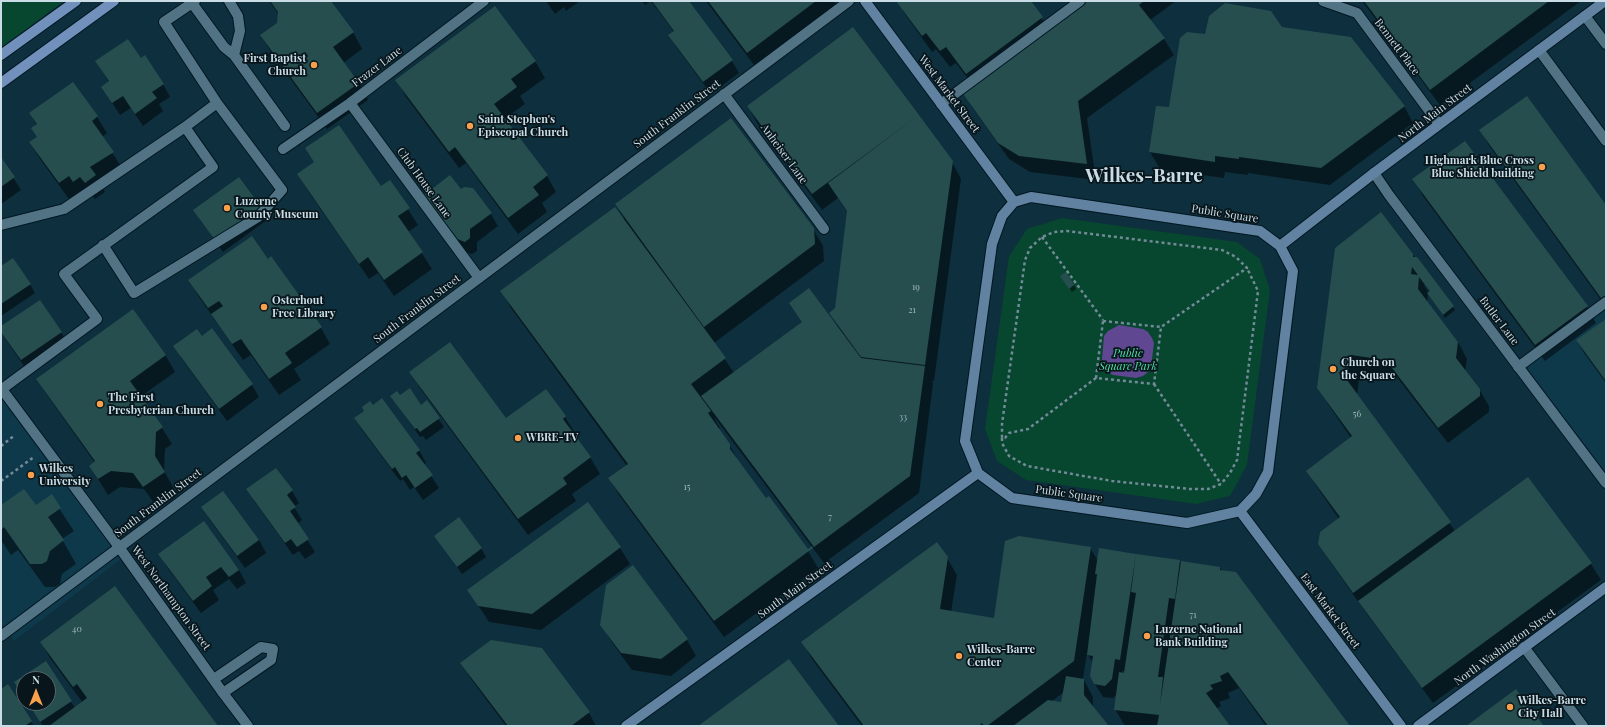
<!DOCTYPE html>
<style>
body{margin:0}
#map{position:relative;width:1607px;height:727px;overflow:hidden;background:#0e2f3d;font-family:"Playfair Display",serif}
canvas{display:block}
.frame{position:absolute;inset:0;border:2px solid #cadce5;pointer-events:none}
.north{position:absolute;left:16px;top:671px;width:40px;height:40px;box-sizing:border-box;background:#08161c;border:1px solid #56656c;border-radius:50%;rotate:0deg;font-size:11px;font-weight:700;line-height:16px;text-align:center;color:#cadce5}
.north::after{content:'';display:block;margin:auto;width:14px;height:18px;background:#f9a04d;clip-path:polygon(50% 0,100% 100%,50% 72%,0 100%)}
</style>
<div id="map">
<canvas width="1607" height="727"></canvas>
<div class="frame"></div>
<div class="north">N</div>
</div>
<script>
const ctx = document.querySelector('canvas').getContext('2d');
ctx.lineJoin = 'round';
function paint(path, color) {
  ctx.fillStyle = color;
  ctx.fill(path, 'evenodd');
}
function shape(rows) {
  const path = new Path2D();
  for (const r of rows) {
    path.moveTo(r[0], r[1]);
    for (let i = 2; i < r.length; i += 2) path.lineTo(r[i], r[i + 1]);
  }
  return path;
}
function trace(path, color, width, dash) {
  ctx.strokeStyle = color;
  ctx.lineWidth = width;
  ctx.lineCap = dash ? 'butt' : 'round';
  ctx.setLineDash(dash || []);
  ctx.stroke(path);
}
function label(font, color, halo, rows, align = 'center') {
  ctx.font = font + ' "Playfair Display",serif';
  ctx.lineWidth = 3.5;
  ctx.setLineDash([]);
  ctx.textBaseline = 'middle';
  ctx.strokeStyle = halo;
  ctx.fillStyle = color;
  for (const [text, x, y, turn = 0] of rows) {
    ctx.save();
    ctx.translate(x, y);
    ctx.rotate((+turn || 0) * Math.PI / 180);
    ctx.textAlign = isNaN(turn) ? turn : align;
    if (halo) ctx.strokeText(text, 0, 0);
    ctx.fillText(text, 0, 0);
    ctx.restore();
  }
}
const built = shape([
 [1606,298,1606,475,1520,360],
 [1,392,121,559,14,641,1,623]
]);
const green = shape([
 [1,1,64,1,1,48],
 [1062,218,1237,242,1260,259,1270,290,1247,465,1230,496,1196,504,1026,480,997,461,985,429,1009,256,1027,229]
]);
const water = shape([
 [1119,325,1143,329,1148,332,1152,338,1154,343,1151,367,1148,372,1143,376,1136,378,1113,375,1107,372,1103,367,1102,359,1104,336,1108,331]
]);
const shadow = shape([
 [269,1,330,1,353,32,362,49,343,63,359,83,368,100,327,129,271,52,261,36,278,23,279,15],
 [546,1,580,1,566,11,564,7,555,14],
 [642,1,650,1,645,5],
 [651,1,687,1,732,61,739,73,711,94,677,48,670,35,674,32],
 [706,1,834,1,838,8,757,69],
 [897,1,1030,1,1048,28,1084,1,1176,1,1150,20,1164,39,1174,55,1087,118,1096,180,1030,172,1009,159,972,107,962,91,972,84,956,63,950,67,936,49,932,52,905,14],
 [1362,1,1581,1,1440,105],
 [1282,28,1404,106,1413,123,1330,185,1248,173,1248,175,1225,172,1224,178,1160,169,1150,152,1157,107,1170,109,1206,36],
 [141,59,163,84,170,97,159,104,163,111,143,126,131,108,120,115,102,87,109,82,96,61],
 [535,61,545,78,520,96,525,104,504,119,547,176,556,192,542,203,547,212,518,234,466,163,459,168,406,97,397,81],
 [748,106,918,115,952,162,961,179,934,381,932,381,933,384,919,493,824,563,715,418,714,418,720,428,718,429,729,444,739,463,766,499,808,551,818,568,724,637,619,495,610,479,627,466,511,308,502,292,624,218,616,205,813,229,823,246,824,261,714,343,734,373,803,323,791,303,839,329,830,313,836,308,848,213,838,198,822,210,757,123],
 [30,114,97,117,107,133,102,137,122,168,100,183,105,192,95,199,91,193,83,198,79,192,69,199,40,159,30,143,38,137,37,125],
 [1480,130,1606,206,1606,307,1490,147],
 [306,149,381,187,390,181,418,225,408,232,432,269,394,296,378,273,369,279,308,191,298,174,315,163],
 [1,159,21,190,1,204],
 [1414,180,1587,307,1596,323,1545,361,1423,196],
 [461,191,491,214,498,226,477,242,477,251,472,254,466,252,432,207,425,195],
 [260,208,267,220,223,252,195,210],
 [1413,255,1455,310,1445,318,1428,294,1427,303,1458,342,1467,359,1465,371,1479,389,1489,406,1489,412,1448,443,1396,376,1360,372,1357,395,1455,531,1528,478,1591,564,1601,580,1433,703,1369,617,1329,560,1319,543,1339,519,1317,487,1307,471,1351,438,1328,404,1318,387],
 [1425,284,1431,291,1429,293,1424,285],
 [268,260,321,328,330,344,294,369,301,380,279,395,251,355,243,360,199,297,190,281],
 [1,267,30,284,35,293,1,316],
 [1064,280,1074,285,1076,289,1072,292],
 [133,311,166,356,175,372,140,397,162,428,172,444,165,449,164,471,174,489,154,503,144,489,120,487,108,495,90,466,95,463,47,395,37,379],
 [1606,320,1606,383,1584,353,1577,341],
 [1,327,61,332,69,345,28,372,7,341,1,331],
 [175,346,252,385,259,397,227,421,182,359],
 [411,372,506,419,545,390,565,417,575,433,573,434,590,457,600,474,572,494,576,501,528,535,420,388],
 [400,396,421,406,427,402,444,427,426,440,423,436,420,437,397,404],
 [365,411,419,450,426,463,424,465,439,488,423,500,414,487,410,490,403,479,400,481,363,431,355,419],
 [248,489,292,491,299,503,294,507,302,520,297,524,315,552,305,559,299,551,293,555,255,502],
 [51,496,74,531,62,539,76,564,62,574,60,584,55,587,45,587,18,550,11,555,1,540,1,506,35,507],
 [587,504,620,548,630,564,541,630,489,622,468,590],
 [202,507,259,540,266,553,245,568,210,520],
 [203,522,239,570,246,583,237,589,229,579,213,590,219,600,201,613,167,567,160,554],
 [435,536,481,548,486,557,462,574],
 [1090,548,1098,561,1135,554,1137,558,1179,561,1182,565,1220,568,1349,726,1266,726,1239,688,1228,693,1230,698,1219,702,1221,706,1216,709,1229,726,1125,726,1115,709,1117,694,1113,698,1103,697,1095,684,1093,663,1087,653,1083,678,1081,680,1084,680,1093,697,1093,707,1108,726,862,726,812,659,803,643,947,558,957,575,951,612,995,619],
 [1122,671,1126,672,1125,674,1122,674],
 [1064,692,1062,703,1052,701],
 [633,566,687,640,696,656,671,676,632,670,611,641,601,624],
 [41,642,216,726,43,726,28,703,48,703,48,679,24,679,24,697,16,683,46,663,75,708,83,703,50,658],
 [542,649,589,713,596,726,506,726,471,679,461,663],
 [7,685,31,722,34,726,1,726,1,690]
]);
const building = shape([
 [270,1,331,1,354,32,333,47,359,83,317,113,260,35,277,23,278,12],
 [652,1,689,1,733,60,703,82,668,35,674,31],
 [708,1,816,1,747,53],
 [896,1,1031,1,1043,17,966,74,946,47,940,51,926,33,922,36],
 [1083,1,1144,1,1139,5,1165,38,1078,101,1087,164,1019,156,998,143,961,91],
 [1364,1,1549,1,1430,90],
 [1225,3,1271,11,1282,27,1351,37,1405,106,1321,168,1239,157,1239,159,1215,156,1215,162,1149,152,1156,106,1169,107,1180,38,1187,32,1205,34,1209,16],
 [495,6,536,61,511,79,517,87,494,104,548,175,533,187,539,195,508,218,455,147,449,152,395,80],
 [853,27,919,115,812,194,747,106],
 [128,39,141,58,145,55,164,84,152,92,157,98,135,114,123,96,112,103,101,87,109,81,95,61],
 [73,82,98,116,92,121,114,152,90,167,96,175,85,183,80,177,73,182,69,176,59,183,29,142,37,137,31,128,37,124,29,113],
 [1527,96,1606,205,1606,295,1601,298,1479,130],
 [919,115,953,161,925,365,861,357,829,313,835,308,847,211,828,183],
 [731,118,814,228,815,244,704,327,615,204],
 [339,125,381,186,390,180,410,208,398,216,423,252,384,280,368,257,359,264,297,174,314,162,305,148],
 [1465,141,1588,306,1535,345,1412,179],
 [1,157,15,177,1,187],
 [450,175,461,189,464,187,473,188,492,213,470,229,470,238,465,242,457,239,424,195],
 [239,177,261,207,215,240,193,210],
 [615,207,726,358,691,384,711,411,708,413,730,444,730,449,766,498,769,496,808,549,812,546,813,548,714,621,608,478,628,464,500,291],
 [1381,212,1413,254,1413,257,1417,257,1454,306,1443,315,1427,293,1430,291,1419,277,1418,289,1458,342,1456,358,1480,389,1480,396,1438,428,1386,360,1351,355,1347,380,1451,522,1353,593,1318,544,1320,532,1340,517,1306,471,1352,436,1317,388,1335,248],
 [1412,267,1418,275,1411,274],
 [252,236,268,259,271,256,322,327,285,353,292,363,269,379,241,339,232,344,211,314,223,306,219,301,208,308,188,280],
 [13,258,31,284,1,304,1,266],
 [1066,272,1074,285,1069,289,1060,276],
 [809,288,861,358,925,366,910,476,814,547,701,396,802,322,789,303],
 [40,300,62,332,21,360,1,332,1,326],
 [133,309,166,355,130,381,163,427,156,432,155,456,165,472,143,487,133,473,111,471,98,479,89,466,95,461,36,379],
 [1606,319,1606,381,1576,340],
 [212,328,253,384,219,409,173,346,197,329,202,336],
 [450,342,506,418,546,389,566,416,563,419,591,457,563,478,567,484,518,519,409,372],
 [410,388,421,405,427,400,440,418,420,432,417,428,415,429,390,396,397,391,400,395],
 [382,398,420,450,416,453,433,475,415,488,406,475,402,478,395,467,392,469,354,418,364,411,362,407,370,401,373,405],
 [276,468,293,490,287,495,296,507,290,511,309,539,297,547,291,539,285,543,246,489],
 [1528,477,1592,563,1422,688,1358,601],
 [24,489,36,505,52,494,61,508,48,517,64,540,50,551,47,561,42,564,30,564,4,527,1,530,1,505],
 [223,491,259,540,237,556,201,507],
 [588,502,621,547,532,614,478,606,467,590],
 [459,517,482,548,457,567,434,536],
 [204,521,239,570,229,577,221,567,206,577,212,586,193,601,158,554],
 [1019,536,1091,547,1074,661,987,726,984,726,982,723,979,726,864,726,801,642,937,542,948,557,940,609,994,618,1005,541],
 [1099,548,1136,554,1120,660,1115,659,1112,679,1105,686,1094,684,1090,676,1093,656,1087,655,1097,574,1095,574],
 [1136,554,1180,560,1175,599,1169,598,1158,677,1163,677,1160,705,1181,561,1220,567,1220,570,1236,572,1350,726,1268,726,1228,672,1220,676,1222,681,1210,685,1213,689,1206,693,1230,726,1157,726,1159,715,1114,710,1119,672,1124,673,1136,593,1131,592],
 [633,565,688,639,661,659,621,653,600,625,606,585],
 [115,586,218,726,49,726,87,698,77,684,73,687,40,642],
 [491,640,542,648,590,712,571,726,508,726,460,663],
 [789,659,839,726,698,726],
 [46,661,72,701,40,722,28,703,48,703,48,679,24,679,24,697,14,682],
 [1066,676,1084,679,1084,695,1109,726,1013,726,1048,700,1061,702],
 [8,684,32,721,25,726,1,726,1,689],
 [1516,689,1544,726,1466,726]
]);
const path = shape([
 [1042,237,1103,320],
 [1103,321,1161,327,1154,384,1096,378,1103,321],
 [1096,378,1028,429,1009,433,1005,438,1002,438,1002,424,1025,260,1030,248,1042,237,1054,232,1067,231,1222,250,1236,257,1247,268,1161,327],
 [1154,384,1221,484],
 [1002,438,1002,443,1009,456,1027,466,1112,481,1190,489,1208,489,1221,484,1230,473,1237,460,1258,291,1247,268],
 [1,446,15,435],
 [1,481,34,457]
]);
const lane = shape([
 [192,3,224,47,234,55,240,31,238,16,229,1],
 [1585,16,1606,44],
 [1539,50,1606,141],
 [234,55,285,126],
 [724,94,824,229],
 [350,103,479,278],
 [941,104,1080,1],
 [185,127,217,103,164,22,195,1],
 [283,149,350,103,484,1],
 [1,225,64,209,185,127,213,167,64,274,97,319,2,389],
 [103,245,134,293,258,217,282,190,217,103],
 [1518,367,1606,302],
 [1524,647,1583,726],
 [214,679,261,647,273,649,271,660,223,693]
]);
const street = shape([
 [1323,1,1357,13,1439,124],
 [1374,173,1389,195,1606,483],
 [1,388,119,547,223,693,248,726],
 [1,636,849,1]
]);
const secondary = shape([
 [865,1,1014,202],
 [1031,197,1260,231,1280,246,1293,271,1268,472,1256,494,1240,511,1187,523,1012,498,978,473,965,441,992,244,1002,216,1014,202,1031,197],
 [1280,246,1374,173,1605,1],
 [1240,511,1401,726],
 [626,726,978,473],
 [1418,726,1606,587]
]);
const primary = shape([
 [1,55,76,1],
 [1,83,114,1]
]);
const markers = [
 [314,65,4,"#f9a04d"],
 [470,126,4,"#f9a04d"],
 [1542,167,4,"#f9a04d"],
 [227,208,4,"#f9a04d"],
 [264,307,4,"#f9a04d"],
 [1333,369,4,"#f9a04d"],
 [100,404,4,"#f9a04d"],
 [518,438,4,"#f9a04d"],
 [31,475,4,"#f9a04d"],
 [1147,636,4,"#f9a04d"],
 [959,656,4,"#f9a04d"],
 [1510,707,4,"#f9a04d"]
];
const numberNames = [
 ["19",916,287],
 ["21",912,310],
 ["56",1357,414],
 ["33",903,417],
 ["15",687,487],
 ["7",830,517],
 ["71",1193,615],
 ["40",77,629]
];
const streetNames = [
 ["Bennett Place",1397,47,53],
 ["Frazer Lane",377,67,-37],
 ["West Market Street",949,94,53],
 ["North Main Street",1435,113,-37],
 ["South Franklin Street",677,114,-37],
 ["Anheiser Lane",784,154,54],
 ["Club House Lane",424,183,54],
 ["Public Square",1225,214,9],
 ["South Franklin Street",417,309,-37],
 ["Butler Lane",1499,321,53],
 ["Public Square",1069,494,8],
 ["South Franklin Street",158,503,-37],
 ["South Main Street",795,590,-36],
 ["West Northampton Street",171,598,54],
 ["East Market Street",1330,611,53],
 ["North Washington Street",1505,647,-36]
];
const poiNames = [
 ["First Baptist",306,59,"right"],
 ["Church",306,72,"right"],
 ["Saint Stephen's",478,120],
 ["Episcopal Church",478,133],
 ["Highmark Blue Cross",1534,161,"right"],
 ["Blue Shield building",1534,174,"right"],
 ["Luzerne",235,202],
 ["County Museum",235,215],
 ["Osterhout",272,301],
 ["Free Library",272,314],
 ["Church on",1341,363],
 ["the Square",1341,376],
 ["The First",108,398],
 ["Presbyterian Church",108,411],
 ["WBRE-TV",526,438],
 ["Wilkes",39,469],
 ["University",39,482],
 ["Luzerne National",1155,630],
 ["Bank Building",1155,643],
 ["Wilkes-Barre",967,650],
 ["Center",967,663],
 ["Wilkes-Barre",1518,701],
 ["City Hall",1518,714]
];
const parkNames = [
 ["Public",1128,354],
 ["Square Park",1128,367]
];
const townNames = [
 ["Wilkes-Barre",1144,176]
];
paint(built, '#0e394b');
paint(green, '#07462f');
paint(water, '#604791');
paint(shadow, '#0007');
paint(building, '#264e4f');
trace(lane, '#011621', 12);
trace(street, '#011621', 12);
trace(secondary, '#011621', 12);
trace(primary, '#011621', 12);
trace(path, '#728b97', 2.5, [3, 3]);
trace(lane, '#527384', 10);
trace(street, '#527384', 10);
trace(secondary, '#6182a0', 10);
trace(primary, '#7190bc', 10);
for (const [x, y, r, color] of markers) {
  const dot = new Path2D();
  dot.arc(x, y, r, 0, 2 * Math.PI);
  ctx.fillStyle = color;
  ctx.fill(dot);
  trace(dot, '#08161c', 1.5);
}
label('9px', '#a1b8c0', null, numberNames);
label('11px', '#cadce5', '#08161c', streetNames);
label('bold 11px', '#cadce5', '#08161c', poiNames, 'left');
label('italic 11px', '#4fdda2', '#08161c', parkNames);
label('bold 19px', '#cadce5', '#08161c', townNames);
</script>
